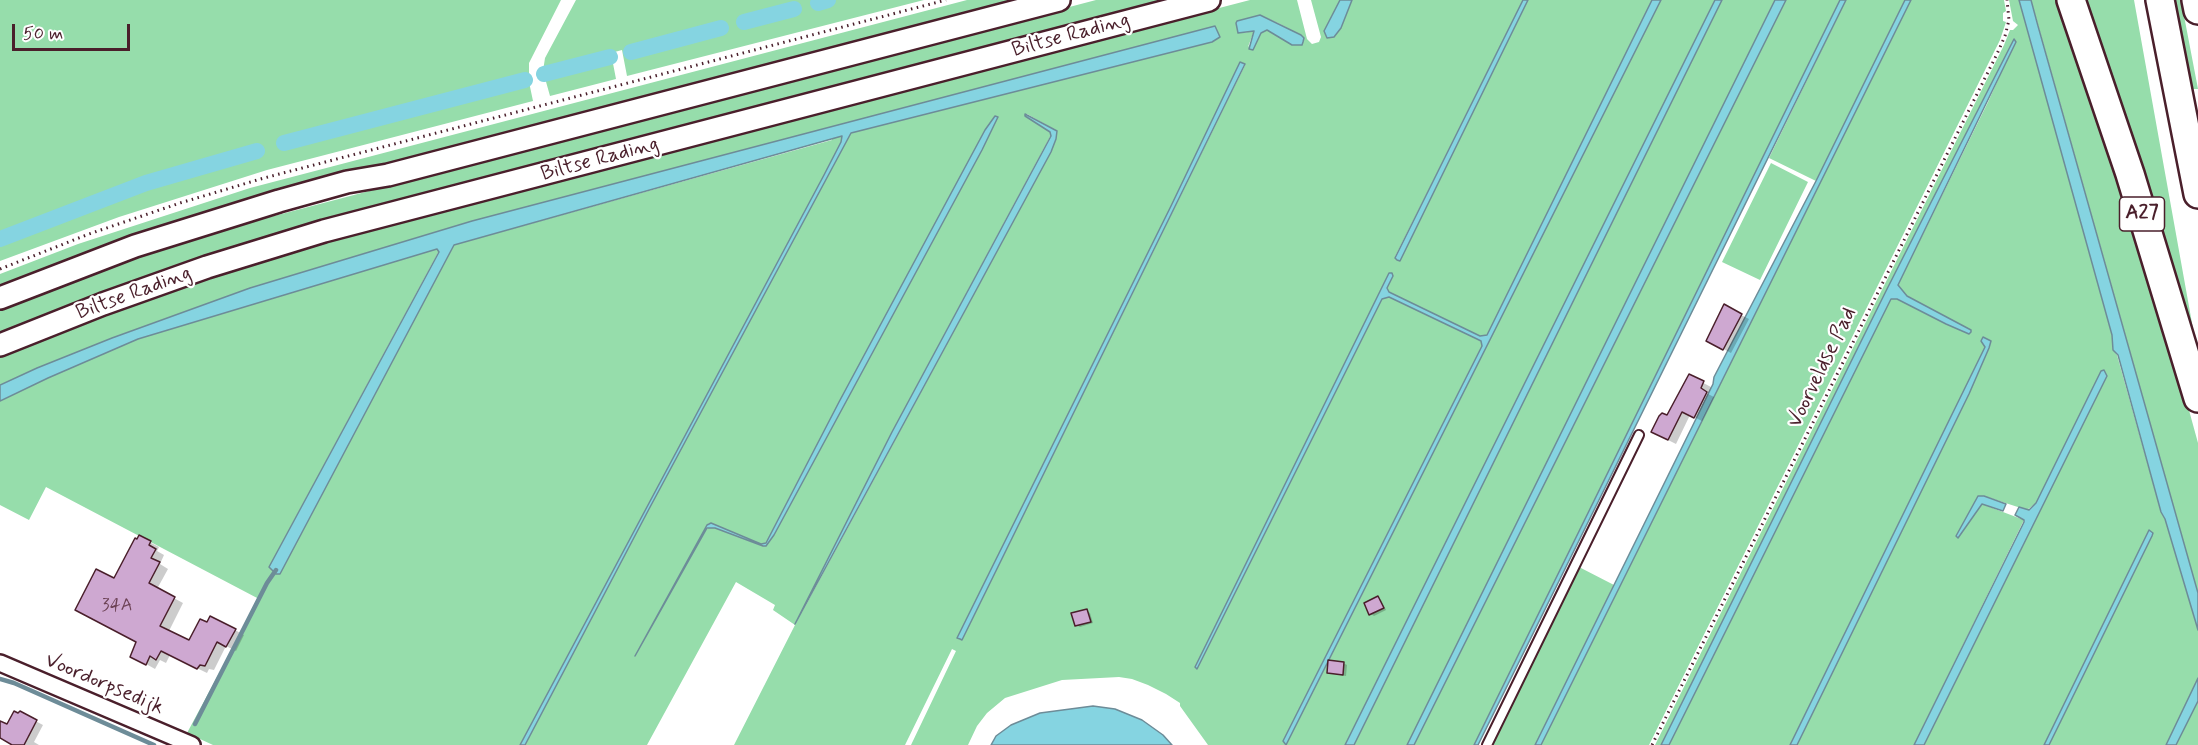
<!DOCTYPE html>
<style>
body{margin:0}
#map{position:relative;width:2198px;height:745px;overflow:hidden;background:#fff;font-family:Mynerve,sans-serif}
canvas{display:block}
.scale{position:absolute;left:12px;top:24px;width:118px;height:27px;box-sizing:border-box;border:3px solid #4a1f2b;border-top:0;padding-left:8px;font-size:18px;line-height:21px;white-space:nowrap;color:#4a1f2b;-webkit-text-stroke:4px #fff;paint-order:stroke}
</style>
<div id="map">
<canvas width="2198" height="745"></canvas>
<div class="scale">50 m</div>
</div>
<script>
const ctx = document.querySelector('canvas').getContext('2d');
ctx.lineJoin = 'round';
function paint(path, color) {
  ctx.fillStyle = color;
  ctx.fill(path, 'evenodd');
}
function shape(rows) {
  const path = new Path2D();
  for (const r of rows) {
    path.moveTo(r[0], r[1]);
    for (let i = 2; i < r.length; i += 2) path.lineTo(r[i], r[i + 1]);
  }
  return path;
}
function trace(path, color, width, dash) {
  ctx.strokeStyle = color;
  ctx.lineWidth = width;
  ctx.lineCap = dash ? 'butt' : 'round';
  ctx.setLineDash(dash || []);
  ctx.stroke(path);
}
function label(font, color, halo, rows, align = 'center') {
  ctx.font = font + ' Mynerve,sans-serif';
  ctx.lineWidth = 4.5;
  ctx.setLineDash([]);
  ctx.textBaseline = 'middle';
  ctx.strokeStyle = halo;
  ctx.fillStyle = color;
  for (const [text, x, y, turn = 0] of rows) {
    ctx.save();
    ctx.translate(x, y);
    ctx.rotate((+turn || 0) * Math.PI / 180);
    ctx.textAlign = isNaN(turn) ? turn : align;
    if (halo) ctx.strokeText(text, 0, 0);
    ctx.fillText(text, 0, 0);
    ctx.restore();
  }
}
const green = shape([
 [0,0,561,0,529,63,529,82,533,101,267,170,119,217,0,261],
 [576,0,924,0,627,76,622,50,611,53,616,79,550,96,543,71,545,58],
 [967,0,1020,0,326,183,0,292,0,274,78,244,250,188],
 [1096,0,1169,0,661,133,0,336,0,304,62,278,266,214,268,217,274,216],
 [1250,0,1297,0,1307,39,1312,44,1319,42,1321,37,1311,0,1340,0,1324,31,1341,28,1352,0,1523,0,1395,257,1400,261,1528,0,1652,0,1487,335,1480,336,1389,292,1387,288,1389,273,1195,667,1197,669,1382,299,1389,297,1477,339,1481,341,1482,346,1283,741,1286,745,1661,0,1715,0,1345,745,1208,745,1180,706,1180,703,1166,694,1148,685,1132,679,1119,677,1062,680,1005,698,987,713,977,726,968,745,911,745,956,651,952,649,905,745,734,745,795,625,773,610,775,605,736,582,647,745,525,745,649,509,851,133,996,95,1215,26,472,221,250,288,112,338,0,385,0,356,66,328,225,270,693,145],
 [1260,15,1278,23,1301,35,1267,30,1262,31,1248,47,1254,31,1242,33],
 [1240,62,1245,65,962,640,958,637,1171,206],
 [1027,114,1057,131,1051,152,801,614,892,432,1051,135,1050,132,1025,116],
 [990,123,982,150,774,535,766,546,763,546,715,528,709,527,705,531,709,523,711,523,761,544,766,543,802,473],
 [1722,0,1775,0,1407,745,1354,745],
 [1786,0,1840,0,1474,745,1414,745],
 [1846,0,1905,0,1816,181,1769,158],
 [1911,0,2004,0,2006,11,2003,13,2003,21,2006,22,2000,40,1649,745,1541,745],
 [2009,0,2019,0,2112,335,2113,350,2117,355,2161,512,2165,519,2198,630,2198,678,2166,745,2049,745,2152,536,2153,533,2149,530,2044,745,1924,745,2107,376,2104,370,2101,371,2036,503,2027,510,1984,496,1958,537,1982,504,2024,520,1914,745,1797,745,1969,394,1991,341,1981,341,1985,347,1790,745,1669,745,1891,299,1897,299,1932,317,1971,330,1907,296,1898,285,1988,102,2016,40,1887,289,1661,745,1655,745,2004,45,2010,30,2013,30,2018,25,2013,21],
 [2031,0,2059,0,2144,260,2187,403,2198,443,2198,593],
 [2075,0,2134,0,2197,351],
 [2175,0,2181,0,2198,89,2191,89],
 [842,135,841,142,824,175,520,745,213,745,187,733,259,599,46,487,29,520,0,505,0,401,47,378,138,339,437,249,439,251,269,567,275,574,280,574,454,245,832,140,832,138],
 [1771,163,1808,182,1760,280,1722,262],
 [1579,567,1614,585,1535,745,1492,745],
 [2198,701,2198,745,2176,745]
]);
const water = shape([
 [1340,0,1352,0,1341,28,1334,37,1327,38,1324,31,1340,0],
 [1523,0,1528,0,1400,261,1397,260,1395,258,1523,0],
 [1652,0,1661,0,1286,745,1283,741,1482,346,1481,341,1477,339,1389,297,1382,299,1197,669,1195,667,1389,273,1392,273,1393,276,1387,288,1389,292,1480,336,1487,335,1652,0],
 [1715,0,1722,0,1354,745,1345,745,1715,0],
 [1775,0,1786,0,1414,745,1407,745,1775,0],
 [1840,0,1846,0,1478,745,1474,745,1840,0],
 [1905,0,1911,0,1636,554,1541,745,1535,745,1692,427,1713,384,1714,377,1816,181,1905,0],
 [2019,0,2031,0,2038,26,2198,593,2198,630,2165,519,2161,512,2118,355,2113,350,2112,335,2019,0],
 [1260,15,1301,35,1304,38,1303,42,1302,45,1292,45,1267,30,1261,33,1253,50,1249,49,1254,31,1238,33,1236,23,1237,21,1260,15],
 [1215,26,1220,37,1212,42,851,133,649,509,525,745,520,745,824,175,841,142,842,136,454,245,280,574,276,574,269,567,439,252,437,249,138,339,48,378,0,401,0,385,37,368,112,338,250,288,472,221,1215,26],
 [2014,39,2016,42,1898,285,1907,296,1971,330,1971,332,1969,334,1946,324,1897,299,1891,299,1669,745,1661,745,1887,289,2014,39],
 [1240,62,1245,64,962,640,960,639,957,638,1171,206,1240,62],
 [1025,114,1057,131,1056,139,1051,152,795,624,892,432,1051,136,1050,132,1025,116,1025,114],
 [995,116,998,117,982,150,774,535,766,546,763,546,715,528,707,528,635,656,707,525,711,523,761,544,766,543,839,402,985,130,995,116],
 [1983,337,1991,341,1989,348,1969,394,1797,745,1790,745,1985,347,1981,341,1983,337],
 [2104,370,2107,376,1924,745,1914,745,2024,522,2024,520,2015,515,2019,507,2029,510,2036,503,2101,371,2104,370],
 [1978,496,1984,496,2006,504,2003,511,1982,504,1958,538,1956,536,1978,496],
 [2149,530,2153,533,2152,536,2049,745,2044,745,2149,530],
 [2198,678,2198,701,2176,745,2166,745,2198,678],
 [1093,706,1115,709,1142,720,1163,735,1172,745,991,745,996,736,1011,725,1040,713,1093,706]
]);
const shadow = shape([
 [1725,307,1749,319,1731,353,1708,341],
 [1690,376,1711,387,1708,394,1714,397,1702,421,1690,415,1676,444,1660,436,1667,417],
 [140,537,159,547,157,551,164,555,160,564,168,569,157,589,183,603,169,631,190,642,235,630,244,635,236,651,226,646,214,670,209,669,207,673,170,655,166,663,160,660,155,669,132,656,137,642,114,580],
 [1378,598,1381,600,1386,610,1374,616,1371,614],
 [1087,611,1090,613,1093,623,1080,627,1076,625],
 [1343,663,1347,665,1346,676,1328,673],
 [20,713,43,725,34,742,39,745,14,745,0,737,0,727,7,726]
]);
const stream = shape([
 [0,679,14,683,154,745],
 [195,724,267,583,276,570]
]);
const canal = shape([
 [818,3,828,0],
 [744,22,794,9],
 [631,52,721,28],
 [544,74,610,57],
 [284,143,525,80],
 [0,239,146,183,257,151]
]);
const building = shape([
 [1724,304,1742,314,1723,350,1706,341,1724,304],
 [1689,374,1704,381,1701,388,1707,392,1694,418,1682,412,1668,440,1651,432,1659,416,1662,413,1667,415,1689,374],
 [139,535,151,541,149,545,156,549,151,558,160,562,149,583,175,597,160,626,189,640,200,619,207,622,210,616,236,629,226,647,217,642,205,666,200,665,197,669,161,651,156,660,150,656,146,665,130,657,136,642,75,610,96,569,114,578,135,538,137,539,139,535],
 [1378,596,1384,608,1369,615,1364,603,1378,596],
 [1087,609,1091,622,1075,626,1071,613,1087,609],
 [1328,660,1344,662,1343,675,1327,673,1328,660],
 [14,711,18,713,20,711,37,720,24,745,12,745,0,738,0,721,7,724,14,711]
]);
const path = shape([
 [0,269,89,234,180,203,264,178,946,0],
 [1652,745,1997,54,2005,36,2009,20,2007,0]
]);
const service = shape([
 [1487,745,1639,435]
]);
const minor = shape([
 [0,663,192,745]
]);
const secondary = shape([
 [0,298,135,246,279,201,347,182,388,175,1059,0],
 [0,345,103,304,207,267,324,231,1209,0]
]);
const motorway = shape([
 [2071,0,2130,174,2198,398],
 [2160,0,2198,194],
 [2196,0,2198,10]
]);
const numberNames = [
 ["34A",117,606]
];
const shields = [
 [2142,214,45]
];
const shieldNames = [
 ["A27",2142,214]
];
const streetNames = [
 ["Biltse Rading",1071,36,-15],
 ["Biltse Rading",600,160,-15],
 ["Biltse Rading",134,294,-20],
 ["Voorveldse Pad",1823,368,-64],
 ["Voordorpsedijk",104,685,23]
];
paint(green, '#96ddab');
paint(water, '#85d4e1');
trace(water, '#6d8c98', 1.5);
paint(shadow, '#0003');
trace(stream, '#6d8c98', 4.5);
trace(canal, '#85d4e1', 16);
paint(building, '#cea8d1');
trace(building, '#4a1f2b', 1.5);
trace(service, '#4a1f2b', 12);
trace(minor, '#4a1f2b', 20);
trace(secondary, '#4a1f2b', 26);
trace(motorway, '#4a1f2b', 32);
trace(path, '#4a1f2b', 3, [1.5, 4.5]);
trace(service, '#fff', 8);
trace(minor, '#fff', 15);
trace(secondary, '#fff', 21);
trace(motorway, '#fff', 27);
label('18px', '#6b4154', null, numberNames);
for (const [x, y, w] of shields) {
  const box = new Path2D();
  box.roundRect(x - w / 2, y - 17, w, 34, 4.5);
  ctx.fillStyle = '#fff';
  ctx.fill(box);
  trace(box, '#4a1f2b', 1.5);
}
label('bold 20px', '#4a1f2b', null, shieldNames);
label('21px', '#4a1f2b', '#fff', streetNames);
</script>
